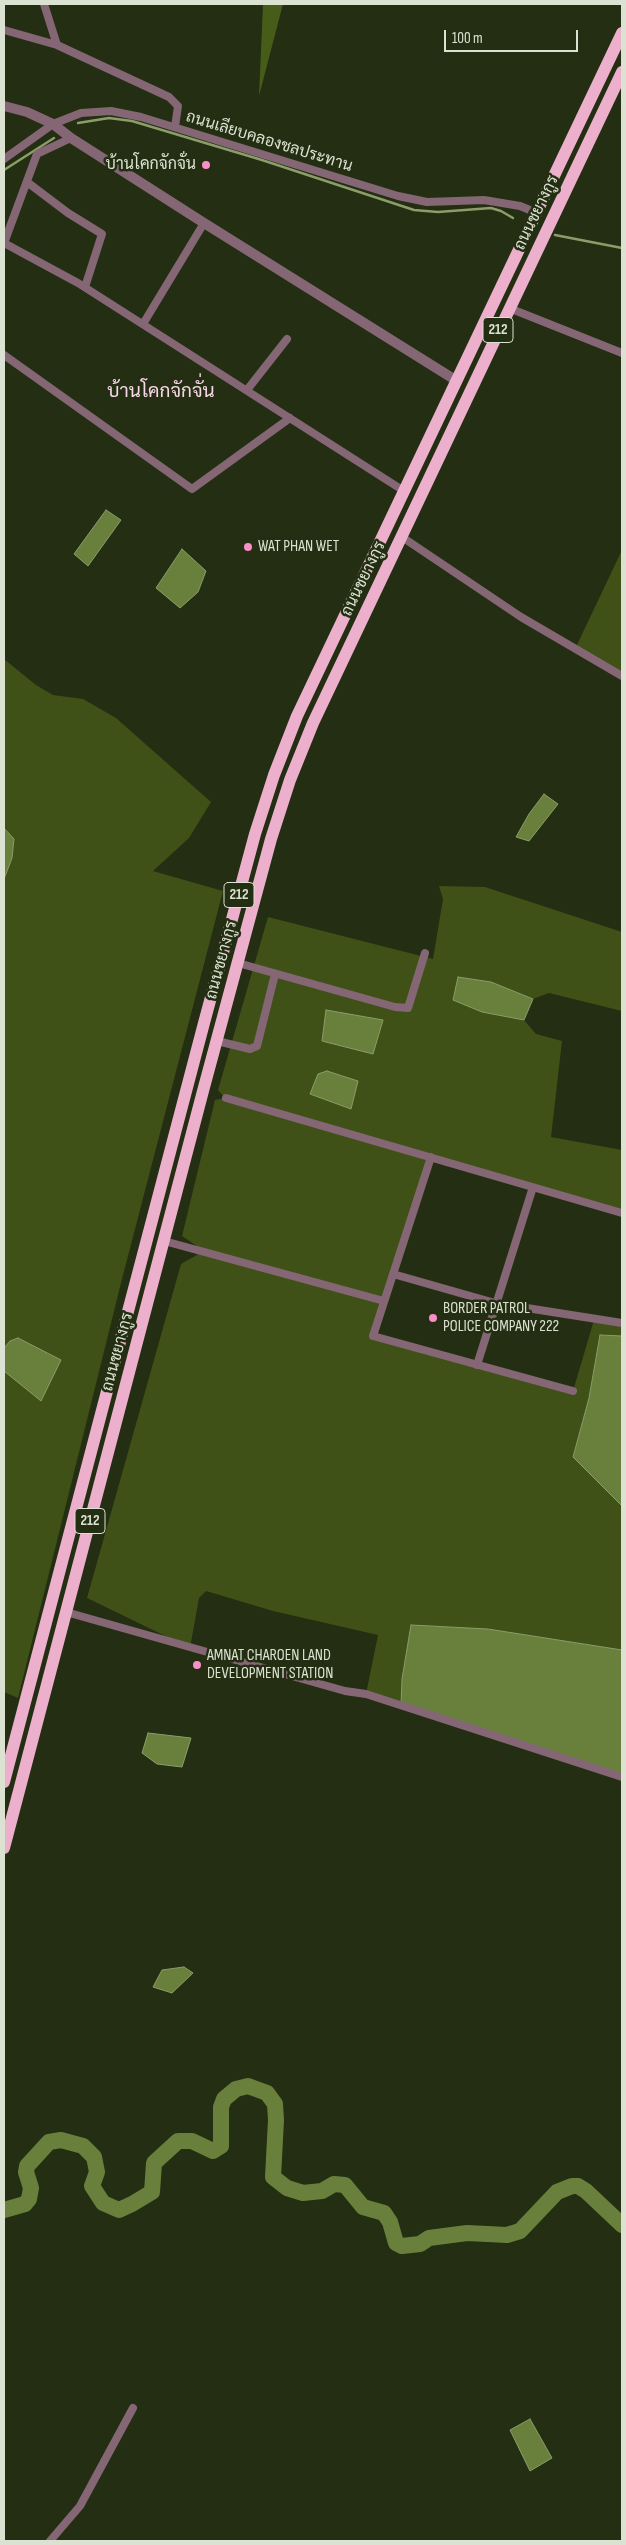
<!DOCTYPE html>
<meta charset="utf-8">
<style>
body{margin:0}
#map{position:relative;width:626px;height:2545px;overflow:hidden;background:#242e12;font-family:"Sofia Sans Condensed",sans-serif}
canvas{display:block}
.frame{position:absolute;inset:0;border:5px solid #dbe2d1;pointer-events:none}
.scale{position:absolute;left:444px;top:30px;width:134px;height:22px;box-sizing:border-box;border:2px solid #dbe2d1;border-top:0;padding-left:6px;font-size:15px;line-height:18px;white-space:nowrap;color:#dbe2d1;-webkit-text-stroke:4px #242e12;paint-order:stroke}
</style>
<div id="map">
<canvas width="626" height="2545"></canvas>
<div class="frame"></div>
<div class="scale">100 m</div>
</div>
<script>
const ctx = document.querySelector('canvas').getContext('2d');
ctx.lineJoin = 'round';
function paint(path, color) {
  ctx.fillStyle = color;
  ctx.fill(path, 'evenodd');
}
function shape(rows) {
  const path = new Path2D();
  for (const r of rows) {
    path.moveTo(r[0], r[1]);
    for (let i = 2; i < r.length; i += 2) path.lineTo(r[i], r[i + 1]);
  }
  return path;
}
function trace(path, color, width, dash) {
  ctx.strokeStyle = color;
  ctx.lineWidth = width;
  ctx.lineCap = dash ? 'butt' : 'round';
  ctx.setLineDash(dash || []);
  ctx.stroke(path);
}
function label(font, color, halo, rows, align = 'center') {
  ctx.font = font + ' "Sofia Sans Condensed",Sarabun,sans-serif';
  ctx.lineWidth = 5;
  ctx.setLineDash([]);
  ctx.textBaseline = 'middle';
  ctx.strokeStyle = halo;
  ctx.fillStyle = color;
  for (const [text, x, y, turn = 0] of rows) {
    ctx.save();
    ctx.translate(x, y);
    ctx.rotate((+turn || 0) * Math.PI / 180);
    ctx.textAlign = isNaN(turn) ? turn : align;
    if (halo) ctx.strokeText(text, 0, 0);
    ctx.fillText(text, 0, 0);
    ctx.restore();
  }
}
const green = shape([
 [622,550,622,676,575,649],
 [4,659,36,685,53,695,83,699,116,718,211,802,189,838,153,871,223,891,122,1279,18,1698,4,1692,4,879,12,858,7,830,4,828],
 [439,886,485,887,622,932,622,1011,549,993,533,999,491,982,458,977,453,999,482,1012,524,1020,536,1034,562,1041,551,1137,622,1150,622,1213,431,1158,373,1335,573,1391,594,1320,622,1323,622,1336,600,1335,589,1398,573,1457,622,1506,622,1650,488,1629,411,1625,402,1679,401,1705,366,1694,378,1635,273,1611,206,1591,199,1598,190,1648,87,1598,181,1264,204,1251,182,1236,215,1100,225,1098,218,1090,268,917,433,959,443,899]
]);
const forest = shape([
 [263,4,283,4,259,96]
]);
const water = shape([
 [106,510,121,520,88,566,74,554,106,510],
 [182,549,206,571,198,592,180,608,156,588,182,549],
 [544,794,558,804,529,841,516,837,529,814,544,794],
 [4,828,14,839,12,858,4,879,4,828],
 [458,977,491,982,533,999,524,1020,482,1012,453,1000,458,977],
 [326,1010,383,1020,373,1054,322,1041,326,1010],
 [327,1071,358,1081,351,1109,310,1094,318,1074,327,1071],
 [600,1335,622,1336,622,1506,573,1457,589,1398,600,1335],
 [18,1338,61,1360,41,1401,4,1371,4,1348,10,1341,18,1338],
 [411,1625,488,1629,622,1650,622,1777,401,1705,402,1679,411,1625],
 [148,1733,191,1738,182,1767,157,1764,142,1753,148,1733],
 [184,1967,193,1973,172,1993,153,1987,162,1970,184,1967],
 [530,2419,552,2458,530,2471,510,2430,530,2419]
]);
const stream = shape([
 [78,123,109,118,132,121,262,160,414,210,438,212,491,208,501,211,513,218],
 [4,170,54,138],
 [555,235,622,248]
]);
const river = shape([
 [4,2210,25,2204,29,2199,31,2188,26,2172,27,2166,49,2142,61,2140,83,2146,94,2157,97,2172,92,2186,103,2203,119,2210,132,2204,152,2192,154,2163,178,2141,192,2141,213,2151,221,2146,221,2107,224,2099,236,2089,248,2086,267,2093,275,2104,276,2120,273,2177,287,2188,303,2193,322,2191,334,2184,345,2185,363,2207,384,2213,390,2222,396,2243,402,2246,420,2244,429,2238,467,2233,507,2235,520,2231,557,2192,572,2186,578,2186,586,2191,622,2225]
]);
const minor = shape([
 [44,4,57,45],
 [4,30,57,45,169,97,178,106,175,127],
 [4,159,53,124,81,113,111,111,141,117,398,196,427,202,484,200,520,206,537,213],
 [27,182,68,213,102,234,85,287],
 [4,243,78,283,404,491],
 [4,243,37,154,71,138],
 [509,308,622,353],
 [143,324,204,223],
 [4,355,192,489,290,418],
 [247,390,287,339],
 [402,537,521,617,622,676],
 [238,963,395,1007,408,1008,425,953],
 [217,1041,250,1049,257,1046,275,974],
 [226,1098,622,1213],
 [431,1157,373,1336,573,1391],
 [164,1241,384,1301],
 [393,1274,495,1303,622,1323],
 [477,1365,533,1187],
 [66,1612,345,1691,366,1694,622,1777],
 [50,2541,80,2506,133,2408]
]);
const tertiary = shape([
 [4,106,27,112,53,124,71,138,204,223,457,381]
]);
const trunk = shape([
 [4,1782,204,1023,255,834,274,775,297,716,622,33],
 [4,1848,203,1091,271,839,290,780,313,723,622,72]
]);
const markers = [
 [206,165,5,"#fa8fc7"],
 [248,547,5,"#fa8fc7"],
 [433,1318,5,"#fa8fc7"],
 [197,1665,5,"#fa8fc7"]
];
const shields = [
 [498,330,30],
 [239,895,30],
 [90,1521,30]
];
const shieldNames = [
 ["212",498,330],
 ["212",239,895],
 ["212",90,1521]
];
const streetNames = [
 ["ถนนเลียบคลองชลประทาน",269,142,17],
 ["ถนนชยางกูร",537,213,-64],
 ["ถนนชยางกูร",364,579,-64],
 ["ถนนชยางกูร",222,960,-75],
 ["ถนนชยางกูร",118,1352,-75]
];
const poiNames = [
 ["บ้านโคกจักจั่น",196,165,"right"],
 ["WAT PHAN WET",258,547],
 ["BORDER PATROL",443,1309],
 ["POLICE COMPANY 222",443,1327],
 ["AMNAT CHAROEN LAND",207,1656],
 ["DEVELOPMENT STATION",207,1674]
];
const quarterNames = [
 ["บ้านโคกจักจั่น",161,392]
];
paint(green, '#3f5116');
paint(forest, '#475c18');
paint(water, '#69803d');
trace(water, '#8b9d69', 1);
trace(stream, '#8b9d69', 2.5);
trace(river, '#69803d', 16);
trace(minor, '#846674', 8);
trace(tertiary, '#846674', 10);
trace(trunk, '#ecb0cd', 12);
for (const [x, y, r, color] of markers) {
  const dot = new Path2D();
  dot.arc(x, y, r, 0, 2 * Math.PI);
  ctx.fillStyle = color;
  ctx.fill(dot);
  trace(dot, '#242e12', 2);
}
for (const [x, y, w] of shields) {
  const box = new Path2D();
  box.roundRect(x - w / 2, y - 12.5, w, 25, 4);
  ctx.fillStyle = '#242e12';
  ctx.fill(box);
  trace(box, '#dbe2d1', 1);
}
label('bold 15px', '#dbe2d1', null, shieldNames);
label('16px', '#dbe2d1', '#242e12', streetNames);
label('16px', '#dbe2d1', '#242e12', poiNames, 'left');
label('19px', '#f7d7e6', '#242e12', quarterNames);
</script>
